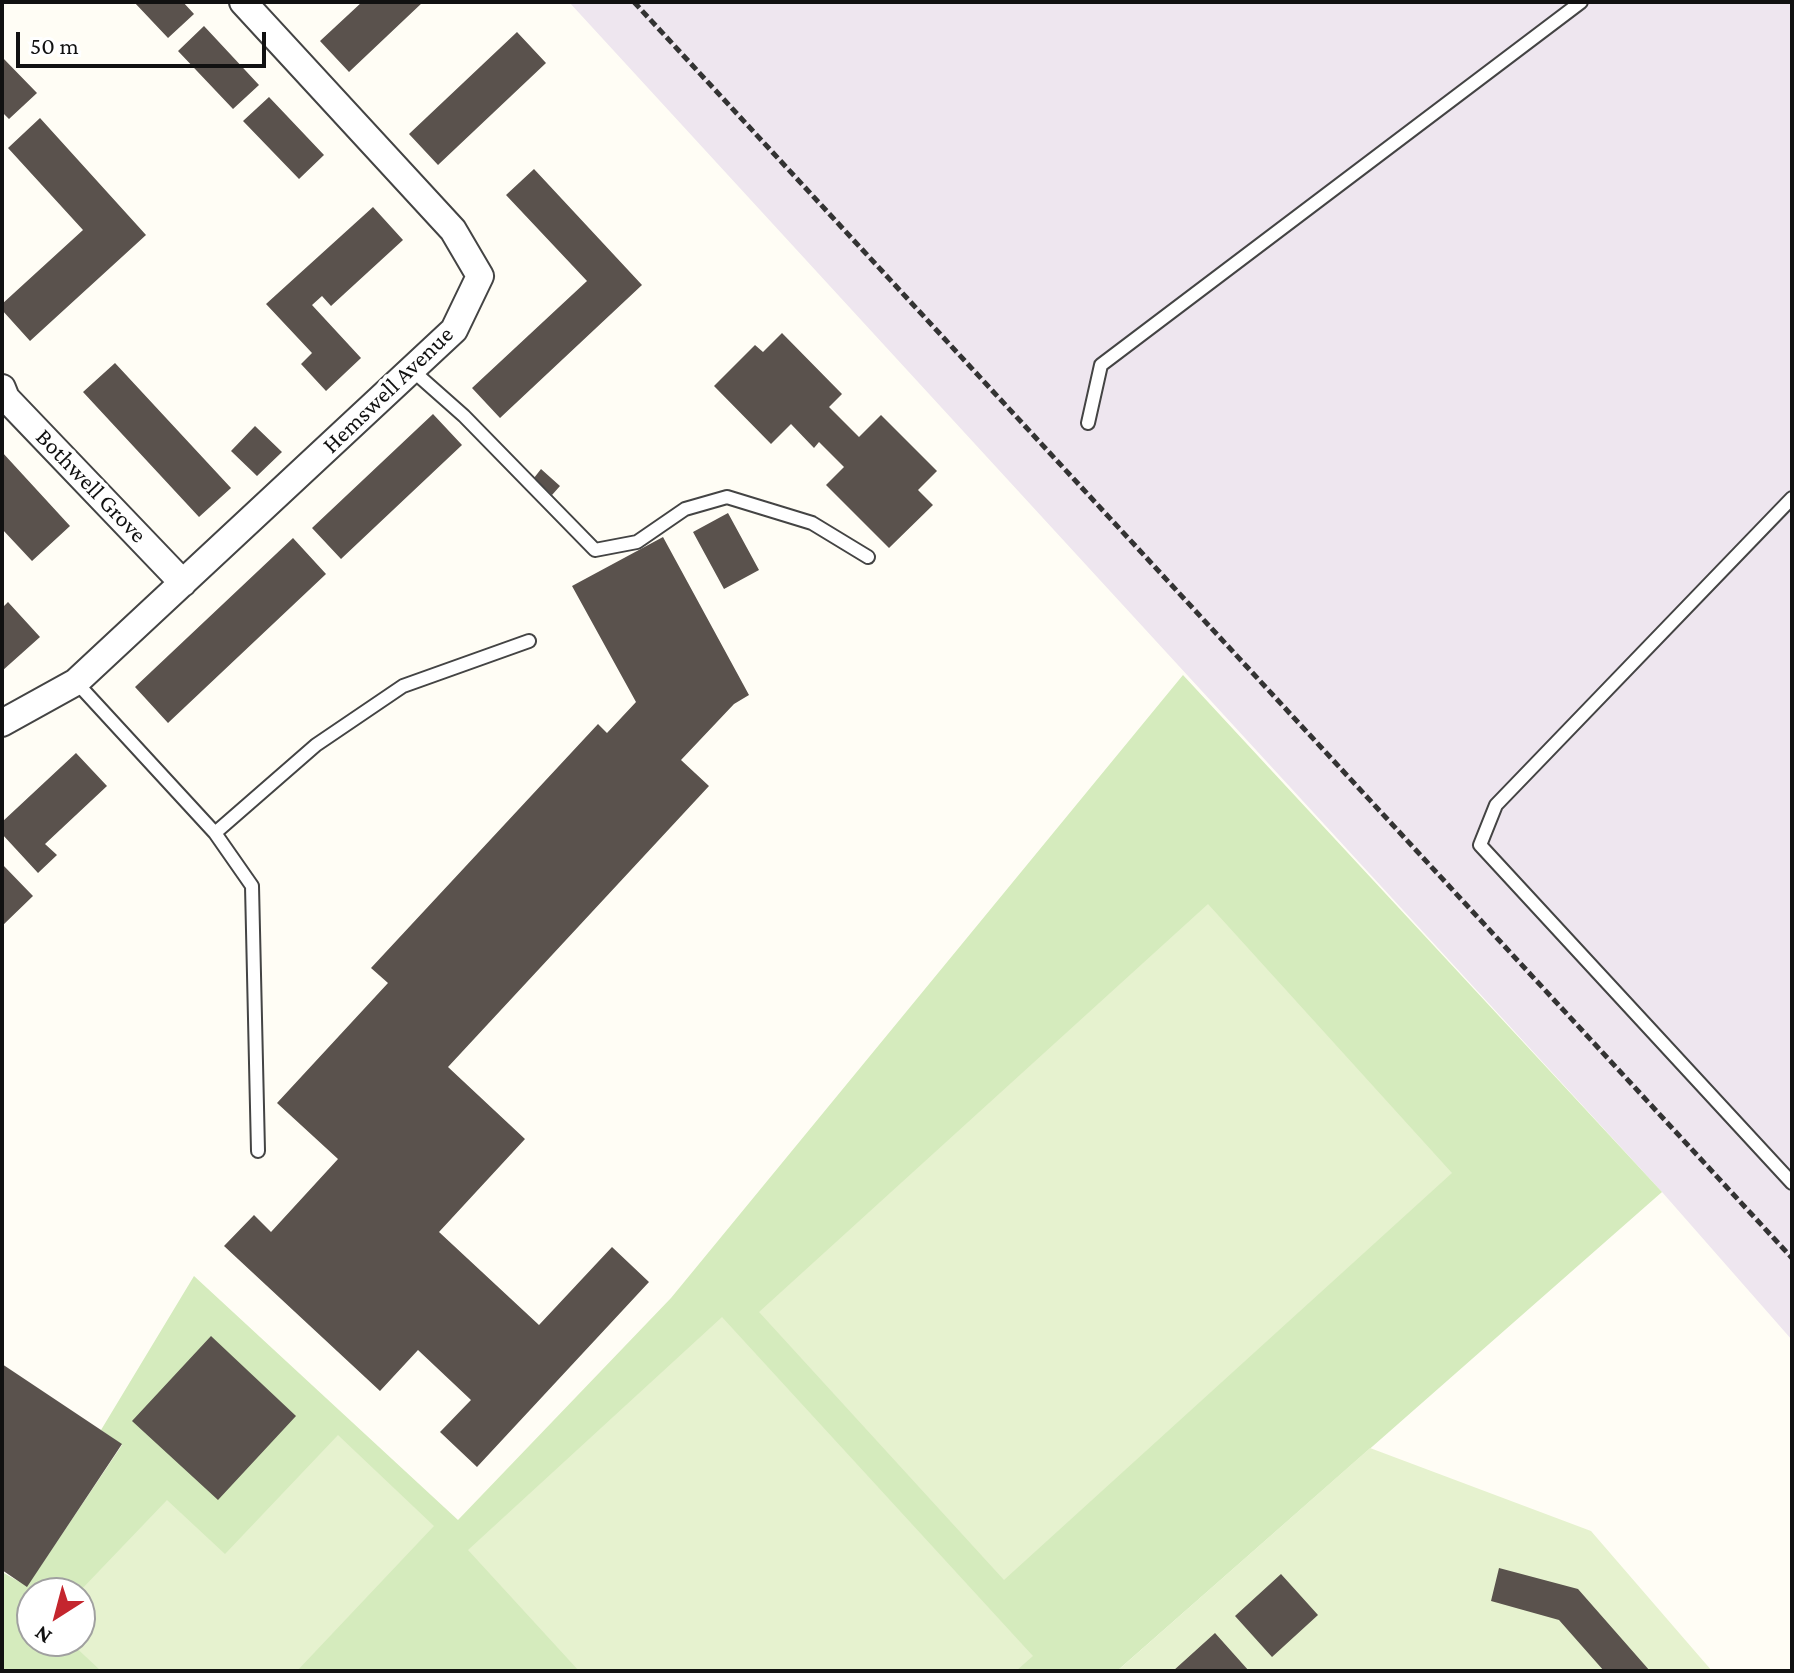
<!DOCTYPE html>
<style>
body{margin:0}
#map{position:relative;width:1794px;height:1673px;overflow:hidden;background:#fffdf5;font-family:"Crimson Pro",serif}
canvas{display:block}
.frame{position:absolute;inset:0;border:4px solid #111;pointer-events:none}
.north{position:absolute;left:16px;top:1577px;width:80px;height:80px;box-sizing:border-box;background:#fff;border:2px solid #a0a0a0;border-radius:50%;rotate:216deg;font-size:22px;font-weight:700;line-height:32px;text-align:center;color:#111}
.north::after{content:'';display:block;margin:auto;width:28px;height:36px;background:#c4262e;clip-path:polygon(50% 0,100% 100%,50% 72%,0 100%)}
.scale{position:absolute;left:16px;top:32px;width:250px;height:36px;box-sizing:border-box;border:4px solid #111;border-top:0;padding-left:10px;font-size:24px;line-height:28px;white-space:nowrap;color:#111;-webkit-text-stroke:6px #fff;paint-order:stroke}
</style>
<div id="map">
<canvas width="1794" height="1673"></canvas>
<div class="frame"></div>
<div class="north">N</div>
<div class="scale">50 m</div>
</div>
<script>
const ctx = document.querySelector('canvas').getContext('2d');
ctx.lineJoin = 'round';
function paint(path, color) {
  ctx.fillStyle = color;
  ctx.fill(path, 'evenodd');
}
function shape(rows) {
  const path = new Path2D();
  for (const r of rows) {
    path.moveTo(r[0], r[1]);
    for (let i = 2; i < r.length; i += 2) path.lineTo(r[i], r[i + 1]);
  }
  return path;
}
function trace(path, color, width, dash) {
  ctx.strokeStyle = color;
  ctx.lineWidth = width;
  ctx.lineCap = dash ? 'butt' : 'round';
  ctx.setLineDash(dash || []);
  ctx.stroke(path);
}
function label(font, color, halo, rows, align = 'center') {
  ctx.font = font + ' "Crimson Pro",serif';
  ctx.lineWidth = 8;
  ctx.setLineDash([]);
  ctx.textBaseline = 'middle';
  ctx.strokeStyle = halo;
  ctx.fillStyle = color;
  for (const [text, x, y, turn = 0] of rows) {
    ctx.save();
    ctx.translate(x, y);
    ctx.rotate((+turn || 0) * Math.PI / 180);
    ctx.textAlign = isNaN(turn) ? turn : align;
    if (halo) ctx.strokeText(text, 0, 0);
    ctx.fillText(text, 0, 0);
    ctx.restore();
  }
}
const industrial = shape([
 [569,2,1792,2,1792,1340,1662,1192]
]);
const green = shape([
 [1183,675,1662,1192,1117,1671,2,1671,2,1572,27,1586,122,1445,101,1430,194,1276,458,1520,671,1298],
 [32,1593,80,1593,80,1641,32,1641]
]);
const pitch = shape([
 [1208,904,1452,1173,1004,1580,759,1312],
 [722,1317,1033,1656,1016,1671,579,1671,468,1550],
 [338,1435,434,1526,297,1671,101,1671,69,1641,80,1641,78,1593,167,1500,225,1554],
 [1370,1448,1591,1531,1712,1671,1117,1671]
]);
const building = shape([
 [134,2,183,2,194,14,168,38],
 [362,2,423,2,349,72,320,41],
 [204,26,259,85,233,109,178,51],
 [517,32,546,63,438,165,409,134],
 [2,57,37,93,9,119,2,112],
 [269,97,324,155,299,179,243,121],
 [40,118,146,235,30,341,2,310,2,304,83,230,8,148],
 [534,169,642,285,500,418,472,388,587,281,506,195],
 [373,207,403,240,331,306,322,296,312,305,361,358,326,391,301,364,312,353,266,304],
 [782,333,842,394,829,407,859,437,881,415,937,471,918,490,933,505,889,548,826,485,844,467,819,442,814,448,791,424,771,444,714,386,755,345,763,352],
 [115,363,231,488,199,517,83,392],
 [433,414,462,445,341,559,312,528],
 [255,426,282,452,257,476,231,451],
 [2,452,70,526,32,561,2,529],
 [541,469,560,486,552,495,534,478],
 [728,513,759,570,724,589,693,532],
 [663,537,749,695,734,704,681,760,709,786,448,1067,525,1139,439,1232,539,1325,612,1247,649,1282,477,1467,440,1432,471,1400,418,1350,380,1391,224,1246,254,1215,271,1232,338,1159,277,1103,388,983,371,968,598,724,607,733,636,702,572,586],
 [293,538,326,574,168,723,135,687],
 [8,602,40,637,2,671,2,608],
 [76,753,107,786,45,844,57,855,38,873,2,834,2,822],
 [2,864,33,896,2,926],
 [211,1336,296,1416,218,1500,132,1421],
 [2,1364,122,1444,27,1587,2,1570],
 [1499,1568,1578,1589,1650,1671,1604,1671,1559,1620,1491,1601],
 [1281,1574,1318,1615,1272,1657,1235,1616],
 [1215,1633,1249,1671,1173,1671]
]);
const path = shape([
 [634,2,1792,1258]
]);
const lane = shape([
 [412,370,464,416,595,550,637,542,685,509,727,497,812,523,868,557],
 [1088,423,1101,365,1581,2],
 [1792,498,1496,805,1480,845,1792,1183],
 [76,682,215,833,252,886,258,1151],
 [215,833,316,745,403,686,529,641]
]);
const street = shape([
 [2,388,6,398,183,583],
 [2,723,76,682,454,330,480,276,453,230,243,2]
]);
const streetNames = [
 ["Hemswell Avenue",388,390,-44],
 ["Bothwell Grove",91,486,46]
];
paint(industrial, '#eee6ef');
paint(green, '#d5ebbd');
paint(pitch, '#e6f2cf');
paint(building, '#5a524d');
trace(lane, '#444', 16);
trace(street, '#444', 30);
trace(path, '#333', 5, [8, 4]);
trace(lane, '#fff', 12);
trace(street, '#fff', 26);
label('24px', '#111', '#fff', streetNames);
</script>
